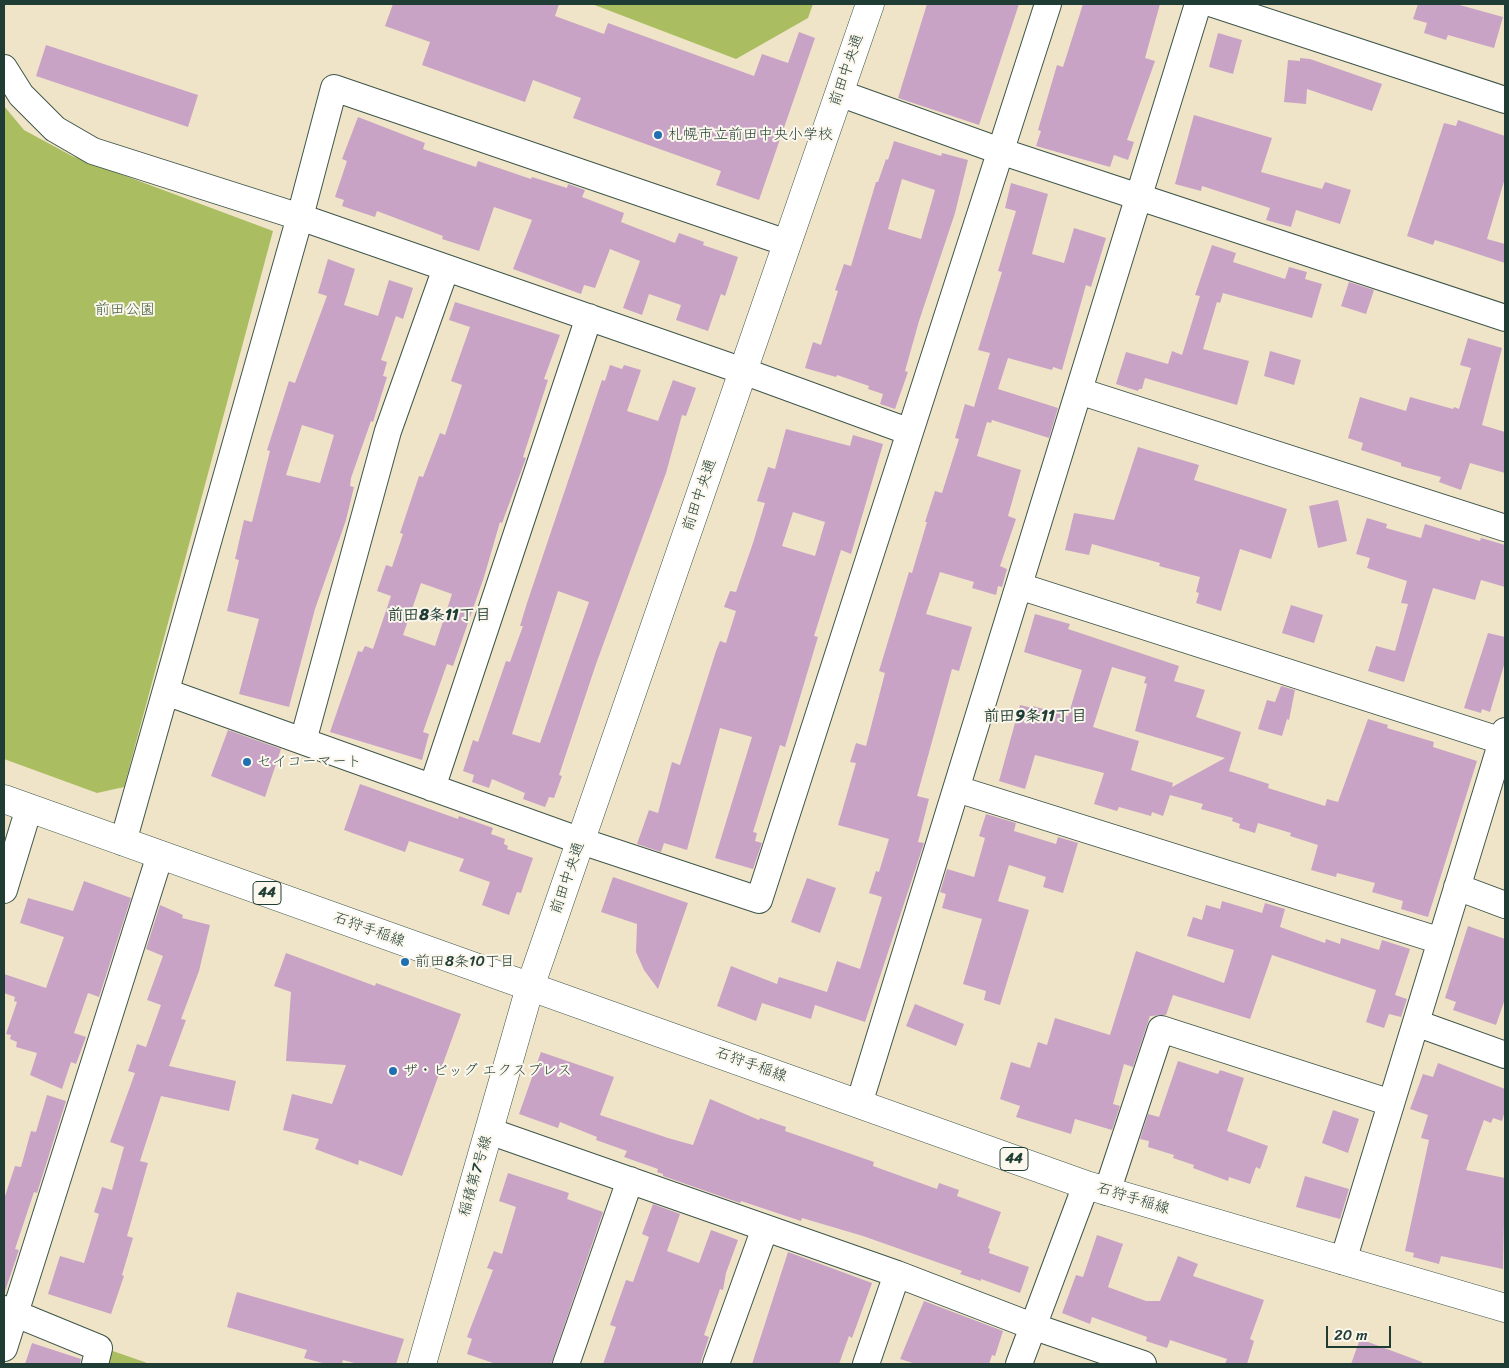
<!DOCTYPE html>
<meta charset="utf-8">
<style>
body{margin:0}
#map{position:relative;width:1509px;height:1368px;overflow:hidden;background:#efe4c7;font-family:Sriracha,sans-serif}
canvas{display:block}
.frame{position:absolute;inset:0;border:5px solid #1f3d34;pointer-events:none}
.scale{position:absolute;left:1326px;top:1326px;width:65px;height:22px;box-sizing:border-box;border:2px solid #1f3d34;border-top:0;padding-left:6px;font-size:15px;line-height:18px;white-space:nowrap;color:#1f3d34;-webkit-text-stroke:4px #fbf7ec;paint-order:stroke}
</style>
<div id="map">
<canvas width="1509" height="1368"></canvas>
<div class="frame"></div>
<div class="scale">20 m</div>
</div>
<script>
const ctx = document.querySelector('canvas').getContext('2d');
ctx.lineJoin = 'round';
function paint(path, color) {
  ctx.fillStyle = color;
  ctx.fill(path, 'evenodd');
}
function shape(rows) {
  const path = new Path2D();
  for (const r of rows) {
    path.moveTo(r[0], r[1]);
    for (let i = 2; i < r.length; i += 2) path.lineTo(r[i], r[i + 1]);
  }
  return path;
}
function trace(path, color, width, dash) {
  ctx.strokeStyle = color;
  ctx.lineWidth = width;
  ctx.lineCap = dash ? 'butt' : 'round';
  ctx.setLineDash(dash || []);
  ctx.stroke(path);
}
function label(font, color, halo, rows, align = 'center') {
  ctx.font = font + ' Sriracha,"Klee One",sans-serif';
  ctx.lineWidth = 4;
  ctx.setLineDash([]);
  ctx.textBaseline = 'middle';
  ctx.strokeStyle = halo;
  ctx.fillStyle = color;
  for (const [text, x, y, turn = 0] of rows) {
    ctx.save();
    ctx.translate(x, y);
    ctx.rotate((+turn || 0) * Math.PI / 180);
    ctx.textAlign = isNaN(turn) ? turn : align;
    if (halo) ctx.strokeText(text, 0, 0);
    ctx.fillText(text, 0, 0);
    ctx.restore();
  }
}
const green = shape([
 [592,4,813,4,808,18,736,59],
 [4,106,24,130,72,156,273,231,124,787,97,793,4,759],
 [110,1350,150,1364,106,1364]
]);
const building = shape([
 [393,4,559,4,555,16,604,34,608,23,754,76,762,54,788,63,799,32,815,38,759,200,716,185,721,171,573,118,581,98,533,80,525,102,422,65,430,42,385,26],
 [927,4,1019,4,979,125,898,98],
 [1083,4,1160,4,1145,58,1155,61,1127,140,1134,142,1128,160,1114,155,1110,167,1036,146,1041,131,1038,130,1057,65,1063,67],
 [1418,4,1456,4,1503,17,1494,48,1448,35,1446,40,1424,33,1427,23,1413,19],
 [1218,33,1242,40,1233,74,1209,67],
 [46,45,198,95,188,127,36,76],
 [1300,58,1310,59,1382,84,1372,111,1307,89,1306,104,1284,102,1288,60,1300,61],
 [1194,115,1272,138,1261,172,1322,189,1325,182,1351,190,1340,224,1296,210,1291,227,1266,220,1270,208,1202,186,1201,191,1175,184],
 [358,117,425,143,423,149,476,167,478,161,531,179,532,177,567,188,568,184,585,190,582,197,624,213,621,222,675,243,679,233,704,242,703,245,738,257,725,296,721,294,708,331,676,320,681,305,649,294,642,315,623,308,640,261,610,249,595,288,584,285,581,294,513,269,532,220,494,207,479,251,442,239,443,236,377,211,375,217,342,206,344,200,335,197,347,161,342,159],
 [1458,120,1505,136,1505,178,1487,239,1505,244,1505,263,1435,240,1433,245,1407,236,1444,123,1456,126],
 [894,141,941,156,942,153,968,160,955,213,919,321,905,371,908,372,895,409,880,404,883,394,868,389,869,386,837,375,836,377,805,368,813,342,821,345,838,291,835,290,844,264,851,266,876,182,878,182,886,159,888,160],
 [902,179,935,190,921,239,888,229],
 [1011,183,1048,194,1032,254,1064,263,1074,228,1106,238,1091,287,1086,285,1062,370,1053,367,1052,370,1008,358,998,389,1058,408,1049,438,992,420,991,423,987,422,977,456,1021,470,1008,516,1016,519,1000,566,1007,569,1002,587,998,586,996,595,972,588,974,582,940,572,926,614,972,627,959,671,952,669,917,796,929,799,918,842,924,843,865,1022,815,1005,811,1019,762,1003,756,1021,717,1006,731,966,777,984,779,977,827,992,837,961,860,969,882,897,869,893,876,871,879,872,889,839,838,825,856,763,850,762,856,743,866,746,885,673,879,671,909,572,912,573,927,522,925,522,935,491,942,493,959,439,955,438,965,404,974,407,990,353,978,350,1002,272,998,271,1016,211,1005,208],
 [1212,245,1236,253,1233,262,1285,279,1289,267,1307,272,1305,279,1322,284,1312,318,1223,293,1220,303,1217,302,1203,349,1249,361,1237,405,1145,378,1142,389,1139,389,1138,391,1116,384,1126,352,1168,364,1172,351,1182,355,1200,296,1195,295],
 [328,259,355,269,344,305,378,316,389,280,413,288,403,319,396,316,381,360,387,362,383,376,387,377,373,422,371,421,351,478,350,486,354,487,346,520,315,609,289,707,239,694,259,619,227,611,239,560,235,559,244,520,252,522,270,451,267,450,289,381,295,383,327,296,318,293],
 [302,425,334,435,320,483,286,475],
 [1349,282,1374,290,1366,314,1341,306],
 [455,302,560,335,544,379,548,380,523,457,526,458,502,523,500,522,484,577,453,666,447,664,423,732,429,734,422,760,330,732,358,651,362,652,365,646,373,649,391,596,377,591,386,565,392,567,403,534,400,533,419,476,423,477,440,433,445,435,462,385,451,381,470,327,449,320],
 [421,583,452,594,435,646,403,635],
 [1468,338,1502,348,1482,425,1505,432,1505,473,1470,463,1461,490,1439,482,1441,477,1401,466,1401,463,1361,450,1363,443,1348,438,1360,397,1406,411,1410,397,1453,409,1454,407,1459,409,1471,368,1460,365],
 [1270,351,1301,360,1294,385,1264,376],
 [610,365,622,369,624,365,641,370,627,411,658,421,673,380,696,388,686,416,682,415,666,473,596,664,559,775,562,776,554,798,549,797,545,807,523,799,525,793,492,779,489,788,472,782,474,775,463,771,473,740,478,742,506,661,510,662,523,626,520,626,527,603,602,380,605,381],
 [558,591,589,602,540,743,512,734],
 [786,429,850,446,853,435,883,444,851,554,841,550,814,636,818,637,785,747,780,745,753,832,757,833,755,841,762,843,753,869,715,858,752,737,720,728,687,850,664,843,661,852,637,844,649,810,658,813,672,762,680,765,716,651,720,641,726,643,736,611,724,607,730,591,736,592,753,543,765,503,757,501,768,467,775,469],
 [793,512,825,522,815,556,782,546],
 [1138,447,1199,465,1194,480,1287,509,1271,559,1240,549,1221,611,1196,603,1199,593,1196,592,1200,577,1159,566,1160,563,1092,544,1089,555,1065,550,1074,513,1114,520],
 [1338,500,1347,541,1318,548,1309,506],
 [1367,518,1387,524,1386,528,1421,538,1425,524,1480,541,1481,538,1505,545,1505,587,1481,580,1475,600,1433,588,1404,682,1368,671,1376,646,1395,651,1408,604,1401,603,1407,581,1367,568,1370,558,1356,554],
 [1291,605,1323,615,1314,643,1282,633],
 [1035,614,1070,624,1068,629,1179,666,1174,681,1205,690,1196,717,1241,732,1229,771,1269,784,1268,788,1325,806,1327,799,1338,802,1368,719,1388,725,1387,728,1434,742,1433,747,1477,761,1428,917,1401,909,1403,901,1372,892,1375,883,1337,873,1336,877,1311,870,1318,845,1290,836,1291,833,1258,823,1255,833,1239,828,1240,824,1232,821,1233,818,1201,809,1203,804,1170,795,1163,816,1152,812,1151,816,1119,807,1117,811,1094,804,1104,773,1035,755,1025,789,999,781,1020,705,1033,708,1033,706,1068,716,1082,670,1024,652],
 [1112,667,1146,677,1144,683,1147,684,1135,731,1225,758,1172,787,1173,783,1131,770,1139,741,1093,727],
 [1488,633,1505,637,1505,662,1490,712,1482,709,1481,713,1464,708],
 [1281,686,1295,690,1289,720,1287,719,1282,736,1258,729,1267,700,1275,702],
 [228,730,281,749,265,797,211,776],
 [360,784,458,819,459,816,493,828,491,834,505,839,504,844,508,846,507,849,533,858,521,893,517,892,509,915,482,905,490,882,459,871,464,859,409,841,405,852,344,830],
 [986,814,1016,823,1014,831,1056,844,1058,837,1078,843,1063,893,1043,887,1046,877,1009,865,998,901,1029,910,1000,1005,984,1000,986,991,963,984,982,919,942,908,946,894,940,892,947,869,974,877,985,838,979,836],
 [613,877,688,903,658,989,644,970,636,952,637,924,601,912],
 [807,878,836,888,820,933,791,922],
 [84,881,131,898,99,997,88,993,74,1033,86,1037,76,1064,71,1062,62,1089,30,1075,37,1053,16,1047,17,1042,10,1039,11,1035,6,1034,17,1002,14,1001,15,997,4,993,4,974,46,988,64,937,20,923,28,898,73,911],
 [1222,901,1262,913,1265,903,1285,909,1280,927,1325,943,1326,939,1340,944,1341,938,1379,950,1382,940,1410,949,1395,995,1407,999,1401,1017,1389,1014,1384,1028,1366,1022,1376,990,1272,955,1250,1019,1173,995,1166,1015,1150,1016,1133,1067,1124,1064,1113,1104,1120,1106,1112,1130,1075,1119,1071,1134,1016,1117,1020,1106,1000,1099,1011,1062,1030,1068,1038,1042,1047,1045,1055,1018,1110,1035,1136,951,1224,983,1234,950,1187,936,1193,917,1202,920,1206,905,1220,909],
 [160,905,183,915,182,918,210,925,199,971,181,1019,186,1020,169,1066,236,1081,229,1111,161,1096,140,1161,148,1163,127,1236,133,1238,122,1275,124,1276,111,1314,48,1294,60,1256,84,1263,99,1214,94,1212,102,1187,112,1190,124,1147,110,1142,135,1073,128,1071,137,1044,146,1047,161,1005,147,1000,163,956,146,949],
 [1468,926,1505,939,1505,999,1496,1025,1453,1010,1456,1002,1445,998],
 [286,953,375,986,376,983,461,1014,402,1176,359,1160,358,1165,315,1149,319,1139,283,1130,292,1094,332,1104,346,1065,286,1061,291,992,274,986],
 [915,1004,964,1024,956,1046,906,1026],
 [541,1052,614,1077,600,1115,668,1138,693,1145,710,1099,759,1120,760,1118,786,1127,785,1131,874,1162,873,1166,937,1189,939,1183,959,1190,957,1196,1001,1212,988,1248,990,1249,989,1253,1029,1267,1020,1293,981,1279,981,1281,960,1274,962,1271,863,1236,802,1218,801,1221,741,1201,740,1203,663,1176,663,1174,657,1172,658,1169,624,1157,627,1151,596,1140,597,1137,560,1122,558,1128,519,1114],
 [1178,1061,1218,1074,1220,1070,1244,1078,1227,1131,1268,1146,1260,1169,1256,1167,1250,1184,1229,1177,1228,1181,1193,1168,1194,1165,1173,1158,1174,1155,1148,1147,1149,1141,1140,1139,1148,1114,1159,1117],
 [1438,1063,1505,1089,1505,1111,1502,1121,1493,1118,1491,1123,1484,1120,1466,1170,1505,1178,1503,1269,1441,1256,1439,1264,1413,1257,1414,1253,1405,1251,1429,1140,1421,1138,1428,1115,1410,1109,1423,1074,1433,1077],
 [47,1095,66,1101,37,1193,34,1192,15,1249,19,1250,4,1294,4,1199,15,1166,21,1167,31,1131,36,1132],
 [1333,1110,1359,1119,1348,1153,1322,1143],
 [508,1173,569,1193,567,1199,603,1212,551,1364,496,1364,467,1354,472,1339,467,1337,493,1270,487,1268,494,1251,502,1254,516,1207,499,1201],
 [1305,1176,1349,1189,1340,1219,1296,1207],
 [653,1204,680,1214,667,1251,699,1263,711,1230,738,1240,726,1273,723,1290,720,1289,704,1335,709,1337,700,1364,603,1364,616,1327,610,1325,626,1280,633,1282,649,1237,642,1234],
 [1097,1235,1123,1244,1108,1287,1146,1301,1160,1301,1178,1256,1198,1264,1193,1276,1264,1300,1250,1339,1254,1341,1247,1364,1225,1364,1227,1359,1170,1340,1167,1348,1146,1341,1147,1337,1092,1317,1090,1324,1062,1313,1076,1275,1083,1277],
 [788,1252,872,1283,852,1338,849,1336,839,1364,752,1364],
 [237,1292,404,1339,396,1364,358,1364,343,1360,342,1364,326,1364,304,1358,307,1350,227,1327],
 [924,1301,1003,1331,995,1356,992,1355,989,1364,916,1364,900,1359],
 [1360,1339,1422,1362,1422,1364,1351,1364],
 [32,1343,81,1359,80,1364,25,1364]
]);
const street = shape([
 [1213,4,1505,100],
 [4,68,21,95,55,129,93,151,300,217,743,371,910,432],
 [839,93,1000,151,1505,318],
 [1079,391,1505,528],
 [1019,586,1502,741],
 [166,692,581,841,759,900,1048,4],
 [303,741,388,431,446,268],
 [432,788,589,317],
 [957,789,1441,941],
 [123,842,301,213,334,88,787,243],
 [1457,887,1505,905],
 [4,890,29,808],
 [1416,1023,1505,1055],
 [859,1104,1198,4],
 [489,1131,897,1274,1032,1326,1143,1364],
 [1107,1192,1161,1029,1391,1103],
 [1343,1261,1505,731],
 [4,1309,99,1348,95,1364],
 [4,1348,160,855],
 [566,1364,630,1180],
 [716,1364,765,1228],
 [866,1364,897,1274],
 [1019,1364,1086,1185]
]);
const secondary = shape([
 [422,1364,530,987,870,4]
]);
const primary = shape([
 [4,799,1086,1185,1505,1308]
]);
const markers = [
 [658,135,5,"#1f6fb2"],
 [247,762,5,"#1f6fb2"],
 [405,962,5,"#1f6fb2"],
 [393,1071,5,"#1f6fb2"]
];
const shields = [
 [267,893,28],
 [1014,1159,28]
];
const shieldNames = [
 ["44",267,893],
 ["44",1014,1159]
];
const streetNames = [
 ["前田中央通",847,70,-71],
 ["前田中央通",700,495,-71],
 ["前田中央通",568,878,-71],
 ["石狩手稲線",369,930,20],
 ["石狩手稲線",751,1065,20],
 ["稲積第7号線",476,1176,-74],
 ["石狩手稲線",1133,1199,17]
];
const poiNames = [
 ["札幌市立前田中央小学校",668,135],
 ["セイコーマート",257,762],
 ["前田8条10丁目",415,962],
 ["ザ・ビッグ エクスプレス",403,1071]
];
const parkNames = [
 ["前田公園",125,310]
];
const neighbourhoodNames = [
 ["前田8条11丁目",439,616],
 ["前田9条11丁目",1035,717]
];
paint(green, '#aabe61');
paint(building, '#c9a3c6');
trace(street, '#3e564a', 28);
trace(secondary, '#3e564a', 29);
trace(primary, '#3e564a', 29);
trace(street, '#fff', 26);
trace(secondary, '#fff', 28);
trace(primary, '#fff', 28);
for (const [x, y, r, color] of markers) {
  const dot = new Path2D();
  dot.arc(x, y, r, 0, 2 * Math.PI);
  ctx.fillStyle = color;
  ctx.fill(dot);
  trace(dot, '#fbf7ec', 2);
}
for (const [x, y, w] of shields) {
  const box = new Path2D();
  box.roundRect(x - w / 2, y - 11.5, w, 23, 4);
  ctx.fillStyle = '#fbf7ec';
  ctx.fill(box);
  trace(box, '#1f3d34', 1);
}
label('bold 14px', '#1f3d34', null, shieldNames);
label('15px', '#1f3d34', '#fbf7ec', streetNames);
label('15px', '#1f3d34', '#fbf7ec', poiNames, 'left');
label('15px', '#425d3f', '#fbf7ec', parkNames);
label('bold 16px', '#1f3d34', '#fbf7ec', neighbourhoodNames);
</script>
